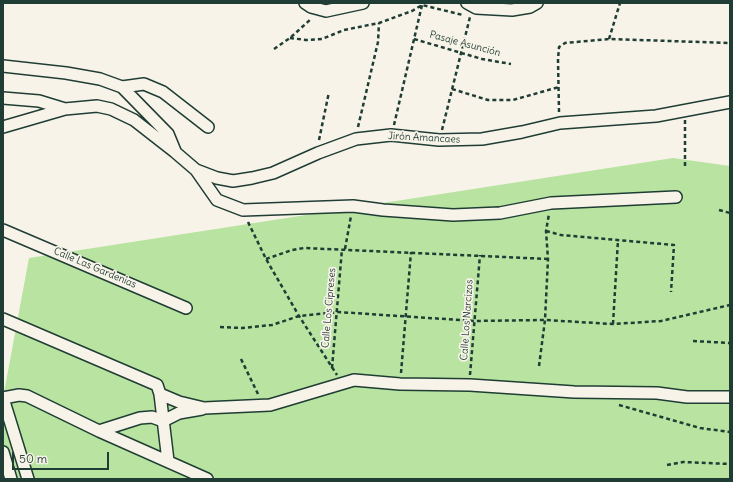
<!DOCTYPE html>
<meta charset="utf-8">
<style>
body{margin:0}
#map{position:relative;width:733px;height:482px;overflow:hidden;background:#f7f3e8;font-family:Delius,sans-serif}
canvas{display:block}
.frame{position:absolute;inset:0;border:4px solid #1f3d34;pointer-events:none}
.scale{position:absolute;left:12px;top:452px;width:97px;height:18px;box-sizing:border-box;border:2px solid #1f3d34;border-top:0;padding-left:5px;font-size:12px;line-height:14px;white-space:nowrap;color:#1f3d34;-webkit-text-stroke:3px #f7f3e8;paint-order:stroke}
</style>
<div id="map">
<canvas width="733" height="482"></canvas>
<div class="frame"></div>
<div class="scale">50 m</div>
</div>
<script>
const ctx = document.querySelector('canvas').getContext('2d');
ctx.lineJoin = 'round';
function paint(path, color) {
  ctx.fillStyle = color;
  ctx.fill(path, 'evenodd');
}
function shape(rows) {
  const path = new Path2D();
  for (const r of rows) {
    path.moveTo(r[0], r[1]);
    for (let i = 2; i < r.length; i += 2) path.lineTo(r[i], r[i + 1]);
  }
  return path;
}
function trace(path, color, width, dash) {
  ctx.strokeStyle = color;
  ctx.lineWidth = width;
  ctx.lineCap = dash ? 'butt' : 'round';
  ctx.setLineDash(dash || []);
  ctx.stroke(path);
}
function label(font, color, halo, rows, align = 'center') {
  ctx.font = font + ' Delius,sans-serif';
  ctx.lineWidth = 3.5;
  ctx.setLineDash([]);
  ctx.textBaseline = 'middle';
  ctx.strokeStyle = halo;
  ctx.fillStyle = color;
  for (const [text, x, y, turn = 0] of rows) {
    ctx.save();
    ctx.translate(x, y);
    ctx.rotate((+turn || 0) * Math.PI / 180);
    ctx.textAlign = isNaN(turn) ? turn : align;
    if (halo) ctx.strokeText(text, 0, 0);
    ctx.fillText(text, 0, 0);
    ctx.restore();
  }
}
const green = shape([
 [673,158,730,166,730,479,3,479,3,398,29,258]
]);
const path = shape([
 [290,38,306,40,322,39,344,30,379,23,412,11,422,5,463,15],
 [414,39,482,59,511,64],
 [609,39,620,3],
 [274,49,290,38,311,19],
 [452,89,488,100,513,100,559,87],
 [559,112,558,60,559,47,565,43,609,39,730,43],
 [685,120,685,166],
 [394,125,422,5],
 [358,127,378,42,379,23],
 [442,130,470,17],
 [319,140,329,92],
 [719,210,730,213],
 [248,222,266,259,299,316,337,375],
 [546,231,561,235,674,245,671,292],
 [345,249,351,216],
 [266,259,292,250,304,248,548,259],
 [613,324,618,240],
 [220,327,242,328,272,325,299,316,338,312,475,321,545,320,613,324,661,321,730,305],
 [693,341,730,343],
 [241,359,258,394],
 [539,366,545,320,548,259,546,231,549,214],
 [332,368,342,249],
 [401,373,411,252],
 [470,375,480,255],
 [619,405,700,428,730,432],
 [667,465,683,462,730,464]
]);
const minor = shape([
 [305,3,311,7,326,11,363,3],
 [467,3,476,8,512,10,530,7,537,3],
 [3,66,66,73,100,79,122,87,168,134,175,151],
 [122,87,144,84,163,92,208,127],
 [3,98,39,101,65,109],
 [3,127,65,109,97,106,111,109,134,120,175,152,196,170,217,200,243,210,353,206,383,210,453,215,500,213,551,203,676,197],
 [196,170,217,178,233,181,252,178,273,173,318,153,356,139,391,135,439,140,482,139,522,132,560,123,656,116,730,102],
 [3,230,186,308],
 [3,319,157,385,160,394,168,461],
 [160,394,179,402,204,408,270,405,354,380,400,384,470,385,574,392,657,393,687,397,730,397],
 [3,398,19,395,27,396,99,431,207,479],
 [3,398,28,479],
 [99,431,140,418,152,417,163,421,179,413,202,409],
 [3,452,11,479]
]);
const streetNames = [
 ["Pasaje Asunción",465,44,15],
 ["Jirón Amancaes",424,138,3],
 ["Calle Las Gardenias",95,268,23],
 ["Calle Los Cipreses",329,308,-85],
 ["Calle Los Narcizos",467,320,-86]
];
paint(green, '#b8e3a0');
trace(minor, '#1f3d34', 14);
trace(path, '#1f3d34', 2.5, [4, 3]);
trace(minor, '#f7f3e8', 11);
label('10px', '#1f3d34', '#f7f3e8', streetNames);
</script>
